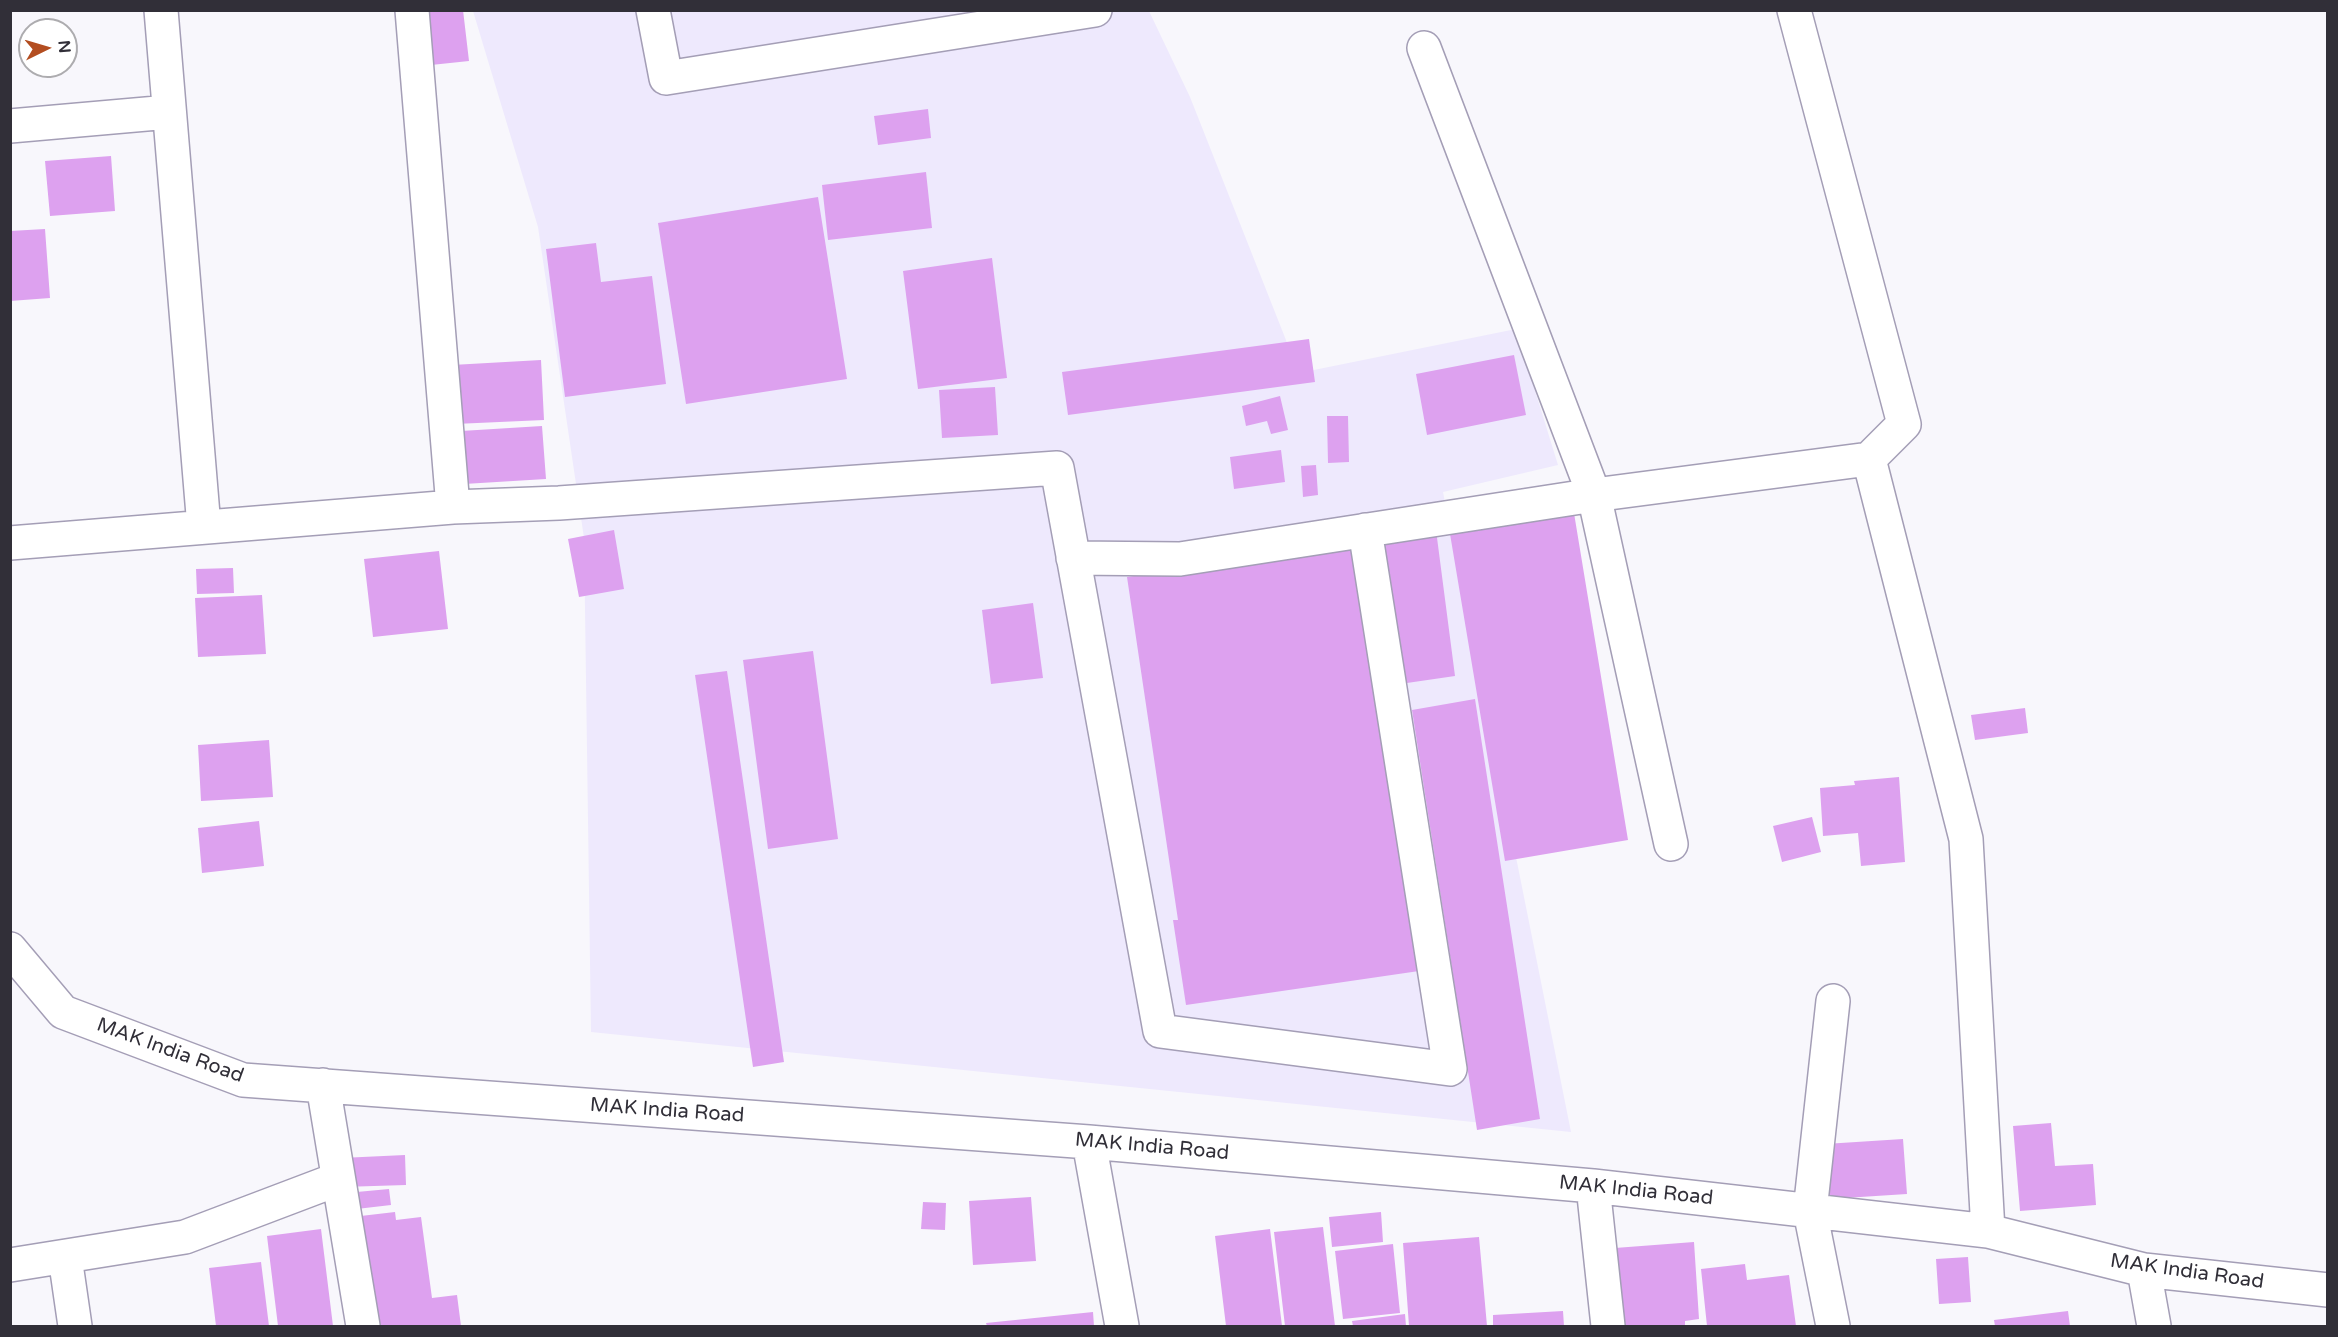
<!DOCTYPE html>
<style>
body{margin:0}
#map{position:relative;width:2338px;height:1337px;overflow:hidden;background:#f8f7fc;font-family:"Varela Round",sans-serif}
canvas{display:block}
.frame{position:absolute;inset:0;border:12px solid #312f38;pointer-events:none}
.north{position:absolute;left:18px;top:18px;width:60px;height:60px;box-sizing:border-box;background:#fff;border:2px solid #adacaf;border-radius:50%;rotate:85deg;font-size:16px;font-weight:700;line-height:24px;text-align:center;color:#312f38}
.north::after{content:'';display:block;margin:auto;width:21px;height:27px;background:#b34d20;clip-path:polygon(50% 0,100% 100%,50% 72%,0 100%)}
</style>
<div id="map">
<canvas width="2338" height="1337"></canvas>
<div class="frame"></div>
<div class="north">N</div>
</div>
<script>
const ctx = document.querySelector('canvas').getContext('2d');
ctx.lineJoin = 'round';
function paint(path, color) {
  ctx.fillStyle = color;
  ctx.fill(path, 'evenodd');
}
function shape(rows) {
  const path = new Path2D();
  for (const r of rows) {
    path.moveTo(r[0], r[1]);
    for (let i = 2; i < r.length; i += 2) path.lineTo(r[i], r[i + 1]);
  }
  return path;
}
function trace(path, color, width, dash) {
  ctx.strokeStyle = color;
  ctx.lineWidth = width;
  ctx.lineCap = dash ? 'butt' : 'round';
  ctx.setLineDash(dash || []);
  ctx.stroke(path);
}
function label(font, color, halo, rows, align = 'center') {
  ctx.font = font + ' "Varela Round",sans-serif';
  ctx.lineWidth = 4.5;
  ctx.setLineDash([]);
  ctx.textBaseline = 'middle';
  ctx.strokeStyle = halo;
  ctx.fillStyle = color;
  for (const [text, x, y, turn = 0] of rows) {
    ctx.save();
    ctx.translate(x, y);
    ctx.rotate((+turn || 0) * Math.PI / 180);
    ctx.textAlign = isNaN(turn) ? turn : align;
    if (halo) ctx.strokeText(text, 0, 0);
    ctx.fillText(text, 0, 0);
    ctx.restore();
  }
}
const built = shape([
 [473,11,1149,11,1190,97,1299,373,1516,329,1558,465,1443,492,1571,1132,591,1032,584,538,538,227]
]);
const building = shape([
 [423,10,463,10,469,61,431,65],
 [928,109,931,138,878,145,874,116],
 [111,156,115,211,50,216,45,161],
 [926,172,932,228,828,240,822,185],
 [818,197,847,379,686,404,658,223],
 [45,229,50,298,10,301,10,231],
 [596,243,601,282,652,276,666,384,565,397,546,249],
 [992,258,1007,378,918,389,903,271],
 [1309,339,1315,382,1068,415,1062,372],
 [1514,355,1526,415,1427,435,1416,374],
 [541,360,544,420,455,424,452,365],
 [995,387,998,435,942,438,939,390],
 [1280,396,1288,430,1271,434,1267,421,1246,426,1242,406],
 [1327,416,1348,416,1349,462,1328,463],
 [542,426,546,479,464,484,461,431],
 [1281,450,1285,482,1234,489,1230,457],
 [1316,465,1318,495,1303,497,1301,466],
 [1572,501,1628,840,1505,861,1448,522],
 [614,530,624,589,579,597,568,539],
 [1436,530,1455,676,1400,684,1381,537],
 [1356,543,1419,971,1186,1005,1173,920,1178,920,1127,577],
 [439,551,448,629,373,637,364,559],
 [233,568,234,593,197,594,196,569],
 [262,595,266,654,198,657,195,598],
 [1033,603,1043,678,991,684,982,610],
 [813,651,838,839,768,849,743,660],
 [727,671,784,1062,753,1067,695,675],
 [1475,699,1540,1119,1477,1130,1412,710],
 [2025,708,2028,733,1975,740,1971,715],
 [269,740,273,797,201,801,198,745],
 [1899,777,1905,862,1861,866,1858,833,1823,836,1820,788,1855,785,1854,781],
 [1812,817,1821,852,1782,862,1773,826],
 [259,821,264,866,202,873,198,828],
 [2051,1123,2055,1166,2093,1164,2096,1205,2020,1211,2013,1126],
 [1903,1139,1907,1194,1829,1199,1825,1144],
 [405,1155,406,1185,342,1187,341,1158],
 [389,1189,391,1205,348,1210,346,1193],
 [1031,1197,1036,1261,973,1265,969,1201],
 [923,1202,946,1203,945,1230,921,1229],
 [395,1212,396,1220,421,1217,432,1298,457,1295,461,1326,367,1326,352,1217],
 [1381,1212,1383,1242,1332,1247,1329,1217],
 [1323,1227,1335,1326,1285,1326,1274,1232],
 [321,1229,333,1326,278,1326,267,1236],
 [1270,1229,1282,1326,1226,1326,1215,1236],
 [1479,1237,1487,1326,1409,1326,1403,1243],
 [1694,1242,1699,1319,1685,1321,1685,1326,1621,1326,1615,1248],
 [1393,1244,1400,1313,1343,1319,1335,1251],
 [1968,1257,1971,1302,1939,1304,1936,1259],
 [261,1262,269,1326,216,1326,209,1268],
 [1745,1264,1747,1280,1789,1275,1796,1326,1707,1326,1701,1269],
 [1563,1311,1564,1326,1493,1326,1493,1315],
 [2068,1311,2070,1326,1995,1326,1994,1320],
 [1093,1312,1094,1326,987,1326,986,1323],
 [1405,1314,1406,1326,1353,1326,1352,1321]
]);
const minor = shape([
 [161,10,204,527],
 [412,10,453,507],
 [653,10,666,78,1095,10],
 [1794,10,1904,424,1869,459],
 [1424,48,1594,495,1671,844],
 [10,126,169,112],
 [10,543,453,507,559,503,1057,468,1160,1031,1450,1069,1365,530],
 [1073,558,1180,559,1594,495,1869,459,1966,839,1988,1231],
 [10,949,63,1012,243,1080,1089,1142,1593,1186,1988,1231,2144,1270,2328,1290],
 [1833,1001,1810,1211,1833,1326],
 [323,1085,363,1326],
 [1089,1142,1122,1326],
 [1593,1186,1608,1326],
 [65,1257,75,1326],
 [10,1265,185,1237,338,1179],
 [2144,1270,2154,1326]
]);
const streetNames = [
 ["MAK India Road",170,1051,20],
 ["MAK India Road",667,1111,4],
 ["MAK India Road",1152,1147,5],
 ["MAK India Road",1636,1191,6],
 ["MAK India Road",2187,1272,8]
];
paint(built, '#eee9fd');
paint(building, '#dda1ef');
trace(minor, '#a49eb6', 36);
trace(minor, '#fff', 33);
label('20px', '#312f38', '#fff', streetNames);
</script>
